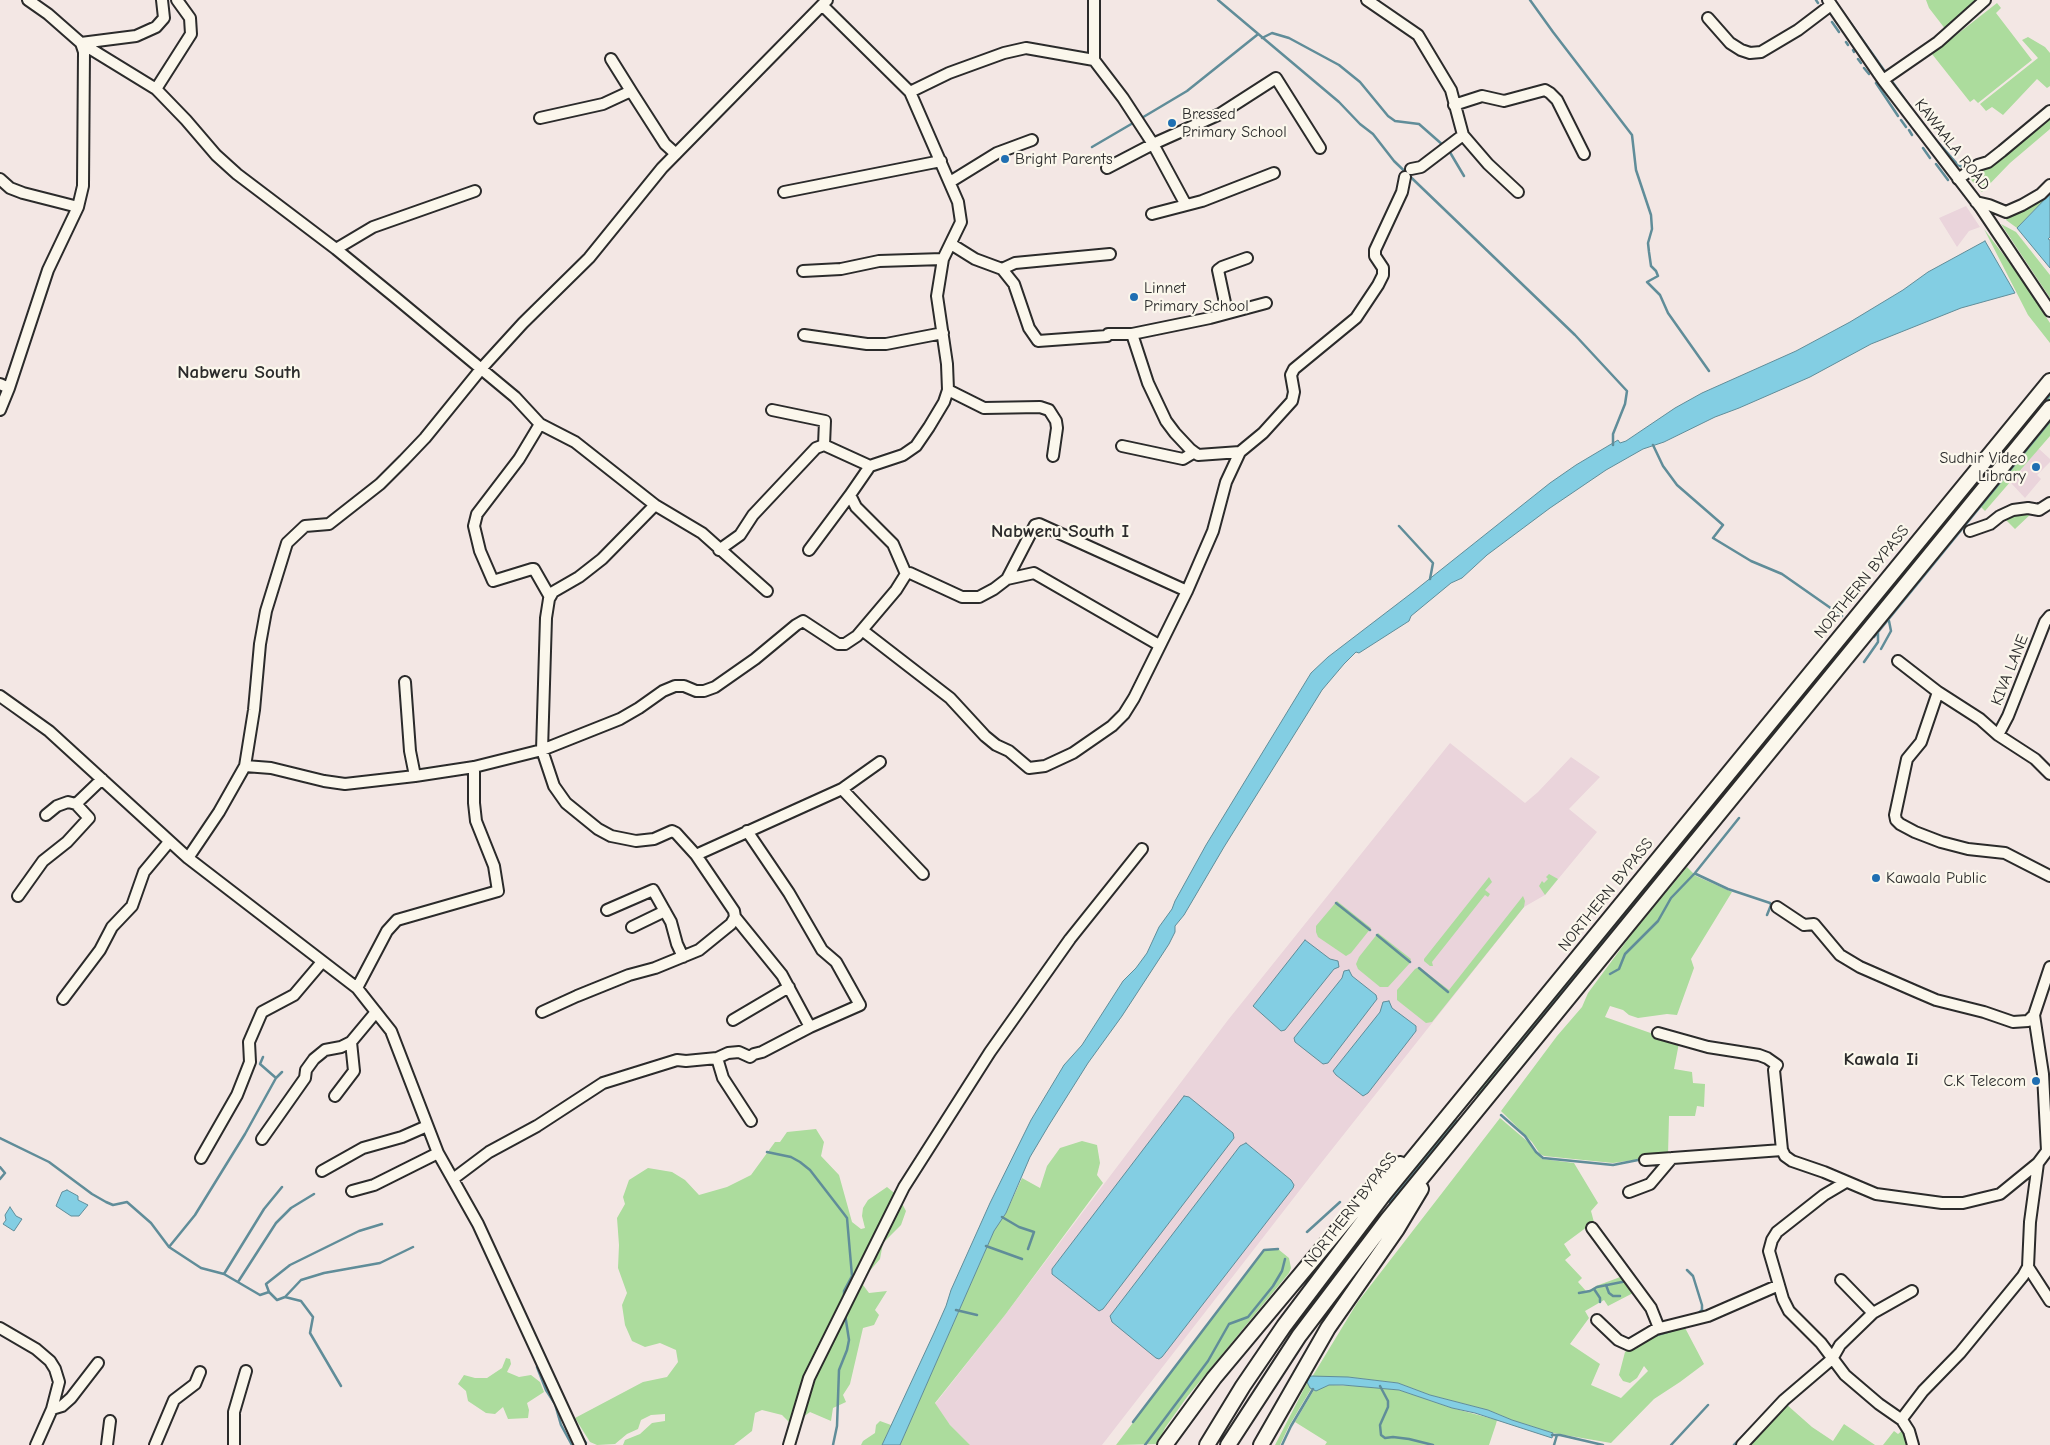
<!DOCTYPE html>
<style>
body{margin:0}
canvas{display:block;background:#f3e7e4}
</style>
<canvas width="2050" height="1445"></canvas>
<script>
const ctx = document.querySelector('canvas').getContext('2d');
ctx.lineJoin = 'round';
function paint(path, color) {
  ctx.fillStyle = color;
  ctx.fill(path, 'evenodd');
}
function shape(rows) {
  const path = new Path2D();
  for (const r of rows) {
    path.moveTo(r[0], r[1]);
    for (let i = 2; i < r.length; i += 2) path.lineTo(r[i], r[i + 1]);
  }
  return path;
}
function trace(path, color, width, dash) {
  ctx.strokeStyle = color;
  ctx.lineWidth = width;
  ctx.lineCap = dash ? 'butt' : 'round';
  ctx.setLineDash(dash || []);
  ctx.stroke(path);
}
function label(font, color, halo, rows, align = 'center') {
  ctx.font = font + ' "Comic Neue",sans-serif';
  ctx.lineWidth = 4.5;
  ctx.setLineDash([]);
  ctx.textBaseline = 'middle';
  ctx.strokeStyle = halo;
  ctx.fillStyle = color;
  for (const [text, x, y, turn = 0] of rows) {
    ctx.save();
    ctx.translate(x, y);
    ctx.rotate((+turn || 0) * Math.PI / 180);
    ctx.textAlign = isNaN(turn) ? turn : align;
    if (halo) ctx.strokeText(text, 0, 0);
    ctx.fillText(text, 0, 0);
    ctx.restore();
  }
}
const built = shape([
 [1966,206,1980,227,1969,231,1957,247,1939,218],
 [2038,448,2050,459,2050,462,2037,475,2041,479,2025,498,2011,483],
 [1450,743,1525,803,1538,792,1571,757,1600,777,1569,809,1597,832,1545,895,1524,907,1310,1177,1102,1445,970,1445,950,1425,935,1404,1005,1315,1228,1020]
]);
const green = shape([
 [1926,0,1979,0,1946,30,1929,8],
 [1997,3,2001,8,1996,13,2032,60,1978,103,1974,99,1970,102,1932,54],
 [2028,37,2045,47,2050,53,2050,86,2047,88,2037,79,2003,115,1992,107,1986,111,1980,104,2038,58,2022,40],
 [2050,115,2050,129,2010,163,1982,192,1976,186,1969,177],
 [2050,188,2050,194,2017,228,2006,220,2008,214],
 [2001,224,2016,232,2050,275,2050,298],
 [1984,229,2015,270,2050,323,2050,343,2028,315],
 [2050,388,2050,400,1480,1097,1474,1094],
 [2050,422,2050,436,1985,511,1981,507],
 [2010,512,2033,512,2015,529,2003,517],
 [1687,867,1696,876,1732,892,1691,959,1694,968,1677,1015,1667,1014,1638,1018,1629,1015,1623,1010,1610,1006,1605,1017,1679,1043,1674,1069,1692,1072,1693,1083,1705,1084,1704,1107,1697,1106,1695,1116,1669,1116,1668,1155,1613,1163,1544,1156,1540,1154,1532,1142,1501,1111,1557,1036,1582,1007,1588,993,1631,935],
 [1549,874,1558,879,1545,895,1539,886,1542,881,1544,883,1548,879,1546,877],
 [1489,877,1492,882,1485,890,1490,894,1488,897,1485,895,1432,962,1433,966,1430,966,1424,961,1424,959],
 [1523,896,1525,901,1524,907,1432,1022,1426,1023,1397,1000,1397,990,1415,969,1419,967,1449,990],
 [1337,901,1371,928,1351,953,1346,956,1318,937,1316,932,1316,926],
 [1378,933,1411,959,1409,964,1388,987,1380,987,1358,969,1356,964,1359,957],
 [1500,1118,1527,1141,1542,1159,1574,1163,1598,1203,1591,1211,1595,1226,1587,1227,1564,1244,1571,1255,1565,1260,1582,1278,1578,1282,1586,1291,1590,1290,1596,1286,1623,1276,1635,1292,1608,1306,1604,1300,1585,1311,1589,1318,1570,1344,1600,1364,1591,1385,1621,1398,1648,1371,1644,1366,1637,1378,1630,1383,1623,1381,1619,1375,1625,1352,1645,1337,1683,1324,1704,1364,1680,1382,1654,1399,1611,1443,1553,1433,1512,1420,1488,1410,1430,1395,1398,1383,1348,1377,1312,1377,1357,1303],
 [1454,1119,1460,1121,1419,1171,1416,1168,1417,1163],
 [816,1129,824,1142,821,1156,839,1175,852,1222,861,1229,865,1228,862,1216,863,1208,868,1200,887,1187,898,1196,906,1211,901,1225,883,1243,880,1259,867,1274,863,1285,869,1293,887,1291,875,1310,879,1315,874,1325,863,1328,850,1384,843,1395,846,1402,833,1408,831,1421,810,1412,803,1417,801,1425,789,1422,782,1415,762,1410,755,1413,752,1431,734,1445,623,1445,625,1440,640,1434,652,1423,665,1421,665,1414,651,1415,641,1420,638,1429,627,1434,615,1444,597,1445,590,1442,575,1418,643,1382,667,1377,678,1362,676,1350,660,1343,645,1347,632,1341,625,1325,622,1305,627,1293,618,1268,619,1245,617,1218,625,1204,623,1197,629,1180,648,1168,672,1172,685,1180,699,1195,727,1187,751,1175,775,1142,780,1142,787,1132],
 [1082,1141,1097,1145,1100,1163,1097,1175,1103,1183,1005,1315,935,1403,950,1425,970,1445,900,1445,994,1231,1006,1213,1022,1178,1040,1188,1047,1166,1060,1148],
 [1278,1249,1289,1258,1291,1268,1289,1273,1187,1397,1165,1428,1158,1444,1116,1445,1264,1250],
 [506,1358,510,1359,511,1364,507,1372,519,1377,531,1375,540,1382,544,1392,527,1403,529,1410,528,1418,508,1419,503,1407,495,1414,486,1413,468,1401,466,1391,458,1384,464,1375,475,1378,487,1378,502,1368],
 [1307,1383,1311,1389,1289,1426,1280,1445,1275,1445],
 [1329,1385,1363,1386,1399,1390,1452,1408,1497,1420,1496,1424,1489,1445,1325,1445,1327,1442,1295,1422,1314,1390],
 [1786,1404,1812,1427,1833,1441,1844,1424,1875,1445,1749,1445],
 [880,1421,891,1425,882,1445,861,1445,863,1441,875,1433,876,1425],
 [1904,1429,1908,1445,1883,1445,1894,1431,1898,1434]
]);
const water = shape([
 [2050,194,2050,237,2048,239,2050,240,2050,268,2017,228,2050,194],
 [1985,241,2015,293,1961,308,1871,344,1810,377,1739,408,1715,417,1664,442,1643,449,1606,470,1550,508,1487,555,1462,578,1451,583,1411,616,1409,621,1359,653,1356,652,1344,664,1322,690,1304,719,1224,847,1184,915,1175,926,1175,932,1169,944,1122,1016,1088,1063,1049,1125,1030,1157,1006,1213,994,1231,900,1445,882,1445,934,1333,946,1306,951,1290,990,1203,1031,1120,1064,1065,1082,1045,1123,981,1136,968,1147,953,1159,927,1172,909,1175,901,1206,845,1311,673,1328,657,1413,592,1550,483,1576,465,1618,440,1620,443,1626,441,1675,408,1702,393,1796,351,1850,322,1903,290,1928,272,1985,241],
 [1305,940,1330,959,1338,961,1339,967,1334,969,1285,1030,1281,1031,1253,1006,1305,940],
 [1349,970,1352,976,1376,995,1377,999,1328,1063,1323,1064,1295,1042,1294,1038,1342,978,1344,971,1349,970],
 [1389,1001,1392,1008,1416,1026,1416,1031,1368,1093,1363,1096,1336,1075,1333,1071,1380,1012,1383,1002,1389,1001],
 [1184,1096,1189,1097,1233,1133,1234,1138,1103,1309,1099,1311,1052,1274,1052,1269,1184,1096],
 [1246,1143,1291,1180,1294,1185,1293,1188,1162,1357,1159,1359,1156,1358,1112,1322,1110,1316,1240,1146,1246,1143],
 [67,1190,78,1196,78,1200,88,1205,79,1216,71,1216,56,1206,62,1192,67,1190],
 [10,1207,16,1216,22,1219,14,1231,3,1224,6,1220,5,1215,10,1207],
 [1310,1376,1348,1377,1398,1383,1430,1395,1488,1410,1512,1420,1553,1433,1552,1438,1475,1413,1452,1408,1399,1390,1343,1385,1329,1385,1316,1391,1310,1388,1307,1382,1310,1376]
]);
const stream = shape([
 [1218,0,1339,102,1360,124,1373,134,1394,161,1575,335,1627,391,1625,404,1613,434,1613,445],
 [1530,0,1553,32,1632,135,1636,170,1651,215,1652,229,1648,243,1649,252,1651,266,1656,271,1658,276,1647,282,1660,295,1668,313,1709,371],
 [1816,0,1818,3],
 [1842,11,1886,73],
 [1832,22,1839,32],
 [1262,38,1272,33,1289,38,1339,65,1360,82,1388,116,1395,121,1419,124,1444,146],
 [1846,42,1848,45],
 [1853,50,1854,52],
 [1858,59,1861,63],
 [1864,68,1869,74],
 [1891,80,1916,115],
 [1876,83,1898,116],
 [1140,119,1187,91,1257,35],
 [1901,120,1906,127],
 [1909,130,1912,135],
 [1929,132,1958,165,1965,168],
 [1092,147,1133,123],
 [1923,148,1930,158],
 [1448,149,1464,176],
 [1936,164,1948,180],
 [1653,445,1663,466,1677,485,1723,525,1713,538,1751,561,1782,574,1842,616],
 [1399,526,1433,563,1430,579],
 [1866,619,2050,395],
 [1874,637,2050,421],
 [1881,649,1891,631,1889,621],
 [1864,662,1878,642,1878,633],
 [1696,874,1728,889,1770,903,1771,905,1767,915],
 [1336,903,1370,930],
 [1377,935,1410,962],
 [1419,968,1448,992],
 [1610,974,1619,969,1625,954,1658,921,1671,898,1695,873,1739,818],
 [263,1057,260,1064,276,1078],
 [1478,1096,1857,629],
 [1501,1115,1525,1136,1536,1152,1543,1158,1613,1165,1643,1159],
 [0,1138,49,1162,92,1194,106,1202,113,1205,127,1202,151,1223,169,1247,201,1268,224,1274,260,1295,269,1292,277,1300,285,1297,301,1301,313,1317,310,1333,341,1386],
 [767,1152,791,1157,800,1162,810,1170,844,1214,847,1218,852,1276,844,1291,844,1298],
 [0,1167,5,1173,0,1179],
 [1390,1202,1457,1121],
 [1002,1217,1019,1227,1034,1232,1028,1249],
 [1307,1232,1340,1202],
 [986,1246,1022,1259],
 [169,1247,195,1215,245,1134,276,1078,282,1072],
 [1687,1270,1693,1276,1702,1305,1702,1310,1697,1314],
 [224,1274,264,1209,282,1187],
 [238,1282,276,1223,291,1208,314,1194],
 [1606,1285,1609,1293,1613,1296,1620,1296],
 [1594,1289,1600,1298,1600,1302],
 [269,1292,266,1284,290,1265,359,1231,382,1224],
 [1579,1293,1590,1291,1597,1287,1627,1281],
 [285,1297,301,1280,324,1273,380,1263,413,1247],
 [956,1310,977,1315],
 [1654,1336,1677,1329],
 [535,1337,559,1388],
 [1640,1344,1647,1340],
 [537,1367,546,1390,555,1404,561,1425,572,1445],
 [1380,1386,1388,1401,1388,1407,1380,1425,1381,1435,1385,1438,1393,1437,1409,1439,1433,1445],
 [561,1393,567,1406],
 [1133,1422,1264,1250,1278,1249],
 [580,1434,586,1443],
 [1552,1435,1560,1435,1603,1445],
 [833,1445,837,1426,839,1370,847,1350,849,1340,845,1314],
 [1145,1445,1208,1361,1229,1324,1248,1317,1273,1286,1282,1271,1285,1259],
 [1282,1445,1291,1426,1313,1389],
 [1554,1445,1557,1435],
 [1671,1445,1708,1405],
 [1734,1445,1750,1429]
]);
const minor = shape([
 [28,0,48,14,81,43,156,89,186,120,216,155,237,174,336,249,396,298,515,397,540,424,575,442,655,505,602,559,579,577,553,592,549,599,546,618,542,750,554,786,566,803,598,829,611,836,636,841,654,839,672,831,676,833,696,855,842,789,880,762],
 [1367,0,1418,35,1451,90,1463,135,1488,164,1518,192],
 [1828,0,1883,80,1981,208,2050,311],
 [822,5,910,92],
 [1708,18,1730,43,1741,50,1750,53,1761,52,1798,30,1831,5],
 [611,59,631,91],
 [1094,60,1123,98,1153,144,1186,205],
 [1883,80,1938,42,1985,0],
 [156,89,191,34,190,18,177,0],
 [1454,105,1482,96,1504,101,1545,90,1550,93,1557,100,1584,154],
 [540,118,603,104,631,91,665,144,676,154],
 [1107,168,1153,144,1220,114,1276,78,1320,148],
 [1411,169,1421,167,1463,135],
 [0,179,10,188,23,193,78,207],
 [1958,179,1978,165,1988,162,2002,151,2050,111],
 [950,182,997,153,1032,140],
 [784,192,941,161],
 [1976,202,1989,205,2006,212,2022,205,2041,194,2050,185],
 [1152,214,1202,201,1274,173],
 [951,244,975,259,1002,269,1014,284,1029,328,1038,341,1107,336,1108,334,1132,334,1210,318,1266,303],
 [336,249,373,227,475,191],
 [1002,269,1015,263,1110,254],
 [803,271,841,269,879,261,943,259],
 [1227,312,1218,270,1222,267,1247,258],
 [1132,334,1148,383,1166,421,1175,433,1190,449,1198,455,1240,452],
 [804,335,867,344,886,344,943,333],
 [0,384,9,388],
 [948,390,984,408,1040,407,1049,410,1056,421,1057,428,1053,456],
 [0,410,9,388,48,270,78,207,83,186,84,52,81,43,136,36,156,27,164,18,162,0],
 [772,410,825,421,824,445],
 [540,424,519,459,477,514,474,526,480,551,493,581,532,569,534,569,550,597],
 [1122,446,1183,459,1193,453],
 [870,466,850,495,856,507,893,544,906,574],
 [655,505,702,533,767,591],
 [1970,531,1990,524,2000,516,2013,510,2028,508,2039,510,2050,503],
 [719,550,740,535,753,515,816,448,824,445,870,466,903,455,916,446,929,427,944,402,948,390,947,364,937,296,943,259,961,222,958,202,910,92,949,73,1004,53,1026,48,1094,60,1094,0],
 [809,550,850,495],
 [1007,579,1034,573,1159,645],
 [862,630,950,698,985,736,996,745,1009,751,1029,768,1045,766,1073,753,1112,726,1124,714,1134,698,1187,591,1213,531,1226,482,1240,452,1263,433,1292,401,1294,392,1291,375,1294,369,1356,318,1378,285,1383,275,1383,268,1375,256,1375,250,1402,192,1405,177],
 [1898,661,1938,692,1980,719,1998,735,2035,759,2050,774],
 [405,682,410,751,415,776],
 [1938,692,1921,742,1907,759,1895,815,1896,820,1900,824,1915,832,1941,842,1968,849,2005,853,2050,876],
 [0,696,49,731,188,858,357,988,368,1002,391,1031,438,1153,478,1224,580,1445],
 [1998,735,2008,716,2045,622,2050,616],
 [245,766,271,768,324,781,345,784,415,776,474,767,542,750,620,719,639,708,663,691,675,686,684,686,696,691,704,691,715,687,755,659,796,625,803,621,838,644,845,644,857,636,896,590,906,574,910,573,962,597,979,597,994,589,1007,579,1035,525,1039,524,1187,591],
 [842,789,923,874],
 [46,815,57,806,68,802,76,804],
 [188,858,219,812,245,766,254,710,260,644,266,611,287,543,305,526,329,524,380,484,404,460,425,438,481,369,523,323,589,258,662,168,827,0],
 [18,896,43,861,67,842,89,818,76,804,102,779],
 [1777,907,1804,925,1814,924,1840,955,1860,967,1915,991,1936,1000,1984,1012,2013,1022,2028,1021,2034,1015],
 [607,910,653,890,671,922,677,944,683,957],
 [735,917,782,975,810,1027],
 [632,927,665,911],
 [357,988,387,931,397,920,498,891,494,866,476,821,474,803,474,767],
 [63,999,100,950,112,927,132,906,144,872,169,842],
 [542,1012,577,996,629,975,655,968,699,950,731,924,735,917,734,911,696,855],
 [733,1020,789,987],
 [1658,1033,1708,1047,1759,1055,1767,1058,1777,1065,1774,1070,1782,1150,1785,1156,1792,1161,1824,1172,1876,1194,1942,1203,1963,1203,2000,1194,2038,1163,2047,1151,2043,1074,2034,1015,2050,967],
 [717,1058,723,1078,751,1121],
 [335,1096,354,1071,351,1042,376,1012],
 [262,1139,305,1078,306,1070,314,1059,325,1050,341,1047,351,1042],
 [201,1158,237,1095,250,1062,249,1042,262,1012,294,995,322,962],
 [1645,1160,1782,1150],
 [322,1171,363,1148,402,1137,427,1126],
 [453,1179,489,1152,537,1126,603,1083,677,1060,686,1061,717,1058,728,1053,739,1052,750,1057,754,1054,762,1052,810,1027,860,1005,836,962,822,950,789,893,747,831],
 [1846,1182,1824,1195,1777,1232,1772,1240,1769,1251,1783,1299,1789,1311,1821,1343,1845,1375,1879,1404,1902,1420],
 [352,1191,374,1185,438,1153],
 [1629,1192,1650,1184,1672,1158],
 [1592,1228,1651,1308,1659,1328],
 [2028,1267,2050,1301],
 [1841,1280,1873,1313],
 [1597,1320,1618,1340,1629,1345,1656,1329,1708,1316,1779,1285],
 [0,1328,36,1349,50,1361,55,1369,59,1382,52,1409,36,1445],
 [52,1409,62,1406,71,1398,98,1363],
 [107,1445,110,1421],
 [155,1445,174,1400,195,1384,200,1372],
 [234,1445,234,1412,246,1371],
 [789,1445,809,1378,904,1187,990,1052,1070,939,1142,849],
 [1742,1445,1784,1400,1832,1359,1840,1345,1873,1313,1912,1291],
 [1913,1445,1909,1431,1902,1420,1904,1416,1923,1391,1960,1353,2023,1276,2028,1267,2030,1222,2038,1163]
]);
const highway = shape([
 [1165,1445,1214,1378,1265,1317,1377,1183,1400,1164],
 [1207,1445,1243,1386,1284,1326,1384,1194,2050,381],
 [1228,1445,1299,1336,1387,1220,2050,408],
 [1261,1445,1328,1328,1397,1229,1421,1189]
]);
const markers = [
 [1172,123,5,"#1f6fb2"],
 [1005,159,5,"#1f6fb2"],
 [1134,297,5,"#1f6fb2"],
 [2036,467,5,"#1f6fb2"],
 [1876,878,5,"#1f6fb2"],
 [2036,1081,5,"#1f6fb2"]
];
const poiNames = [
 ["Bressed",1182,114],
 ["Primary School",1182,132],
 ["Bright Parents",1015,159],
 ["Linnet",1144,288],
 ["Primary School",1144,306],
 ["Sudhir Video",2026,458,"right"],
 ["Library",2026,476,"right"],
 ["Kawaala Public",1886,878],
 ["C.K Telecom",2026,1081,"right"]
];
const streetNames = [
 ["KAWAALA ROAD",1952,145,52],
 ["NORTHERN BYPASS",1862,582,-51],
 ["KIVA LANE",2010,670,-68],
 ["NORTHERN BYPASS",1606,895,-51],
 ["NORTHERN BYPASS",1351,1210,-52]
];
const quarterNames = [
 ["Nabweru South",239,373],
 ["Nabweru South I",1060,532],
 ["Kawala Ii",1881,1060]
];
paint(built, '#ead4db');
paint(green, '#acdc9d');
paint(water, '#83cee3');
trace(water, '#608d99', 1);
trace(stream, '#608d99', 2.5);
trace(minor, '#2b2b2b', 14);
trace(highway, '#2b2b2b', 18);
trace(minor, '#fbf7ec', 10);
trace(highway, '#fbf7ec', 14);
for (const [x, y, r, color] of markers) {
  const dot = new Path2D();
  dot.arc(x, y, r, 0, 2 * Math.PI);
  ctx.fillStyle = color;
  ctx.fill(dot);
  trace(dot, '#fbf7ec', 2);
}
label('16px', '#2b2b2b', '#fbf7ec', poiNames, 'left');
label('16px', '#2b2b2b', '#fbf7ec', streetNames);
label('bold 19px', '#2b2b2b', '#fbf7ec', quarterNames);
</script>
